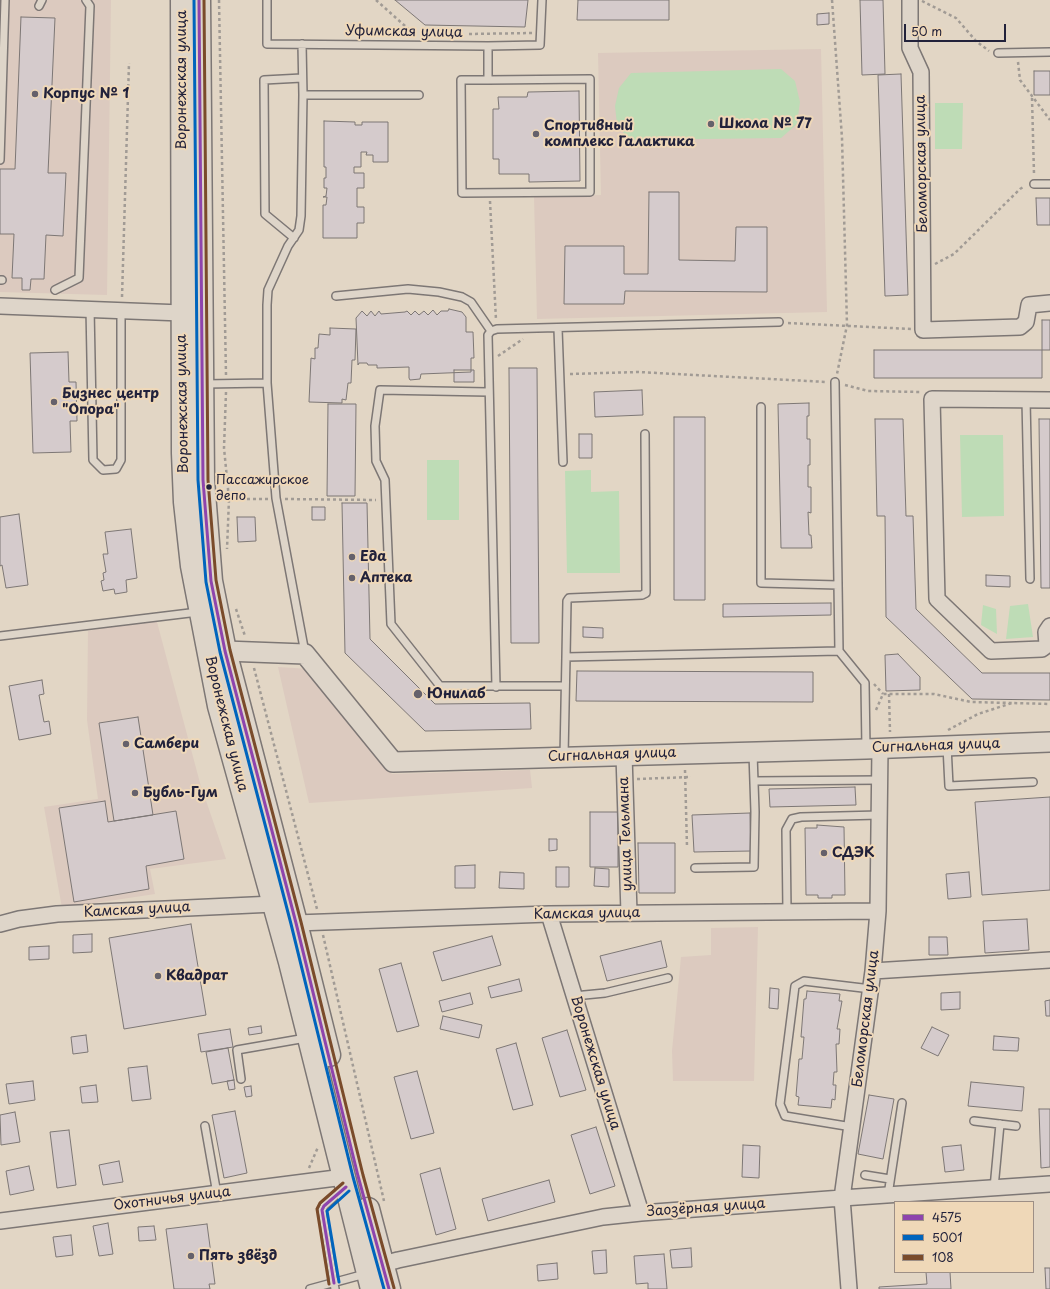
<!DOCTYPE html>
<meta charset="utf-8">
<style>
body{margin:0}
#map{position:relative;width:1050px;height:1289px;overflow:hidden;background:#e2d6c5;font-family:"Playpen Sans",sans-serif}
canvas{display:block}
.legend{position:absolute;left:894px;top:1201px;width:140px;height:72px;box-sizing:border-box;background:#efd8b8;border:1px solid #9d8f86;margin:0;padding:5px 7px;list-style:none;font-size:12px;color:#22223b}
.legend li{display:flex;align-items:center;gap:8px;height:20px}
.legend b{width:20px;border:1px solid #9d8f86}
.scale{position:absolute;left:904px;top:24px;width:102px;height:18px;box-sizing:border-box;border:2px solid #22223b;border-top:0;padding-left:5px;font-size:12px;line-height:14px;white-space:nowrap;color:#22223b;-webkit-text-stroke:3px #efd8b8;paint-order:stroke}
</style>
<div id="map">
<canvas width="1050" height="1289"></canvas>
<ul class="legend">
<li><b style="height:5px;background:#8e44ad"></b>4575</li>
<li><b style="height:5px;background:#0065bd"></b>5001</li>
<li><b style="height:5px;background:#7a4b2a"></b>108</li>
</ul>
<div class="scale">50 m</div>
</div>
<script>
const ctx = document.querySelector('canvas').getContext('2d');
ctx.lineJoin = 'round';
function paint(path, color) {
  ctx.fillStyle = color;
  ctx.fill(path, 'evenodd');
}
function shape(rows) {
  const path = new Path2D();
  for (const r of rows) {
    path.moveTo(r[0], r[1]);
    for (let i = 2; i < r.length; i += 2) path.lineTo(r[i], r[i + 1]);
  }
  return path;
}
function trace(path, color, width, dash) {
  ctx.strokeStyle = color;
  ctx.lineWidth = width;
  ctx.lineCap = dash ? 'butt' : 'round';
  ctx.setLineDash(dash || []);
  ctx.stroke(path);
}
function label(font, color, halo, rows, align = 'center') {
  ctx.font = font + ' "Playpen Sans",sans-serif';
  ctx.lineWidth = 4;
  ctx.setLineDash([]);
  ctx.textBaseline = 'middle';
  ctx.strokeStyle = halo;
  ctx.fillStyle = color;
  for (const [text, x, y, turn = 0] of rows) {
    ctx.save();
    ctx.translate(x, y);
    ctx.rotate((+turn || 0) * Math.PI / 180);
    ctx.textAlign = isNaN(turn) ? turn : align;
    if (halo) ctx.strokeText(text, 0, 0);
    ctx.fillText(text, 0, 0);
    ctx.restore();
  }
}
const built = shape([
 [0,0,111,0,107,295,0,292],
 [821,49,827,312,537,319,534,197,601,195,598,53],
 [143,620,157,622,200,783,226,859,150,869,155,894,62,908,44,807,98,799,87,720,88,631],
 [278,667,310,669,392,774,530,770,532,788,309,803],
 [758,927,754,1081,673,1081,672,1051,681,957,711,955,711,928]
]);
const green = shape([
 [781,69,795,81,800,102,797,124,781,138,629,140,617,124,615,106,619,88,631,73],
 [935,103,963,103,962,149,935,149],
 [960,435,1003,435,1004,516,962,517],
 [427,460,459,460,459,520,427,520],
 [591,470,591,492,619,491,620,573,567,573,565,471],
 [1028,604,1033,637,1006,639,1010,606],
 [983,605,996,609,997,634,981,625]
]);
const building = shape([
 [395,0,528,0,525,27,425,25,395,0],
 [578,0,669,0,669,20,577,20,578,0],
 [860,0,883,0,885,74,862,75,860,0],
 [829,13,829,24,817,25,817,14,829,13],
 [21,17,55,18,48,173,66,173,63,236,46,235,44,279,31,279,30,290,22,290,22,278,12,278,14,234,0,234,0,169,15,169,21,17],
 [1034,71,1050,71,1050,95,1034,95,1034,71],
 [901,74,908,295,885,296,878,75,901,74],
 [579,91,580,181,529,182,529,174,499,174,499,159,493,159,493,109,499,109,498,97,527,97,528,92,579,91],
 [324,121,355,122,355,125,362,125,362,122,388,122,388,162,373,162,373,155,366,155,367,152,361,152,361,167,354,167,354,173,364,173,364,188,357,188,357,207,364,207,364,223,357,223,357,238,323,238,323,205,326,205,327,197,323,197,326,196,327,188,324,188,324,178,326,178,326,167,324,167,324,121],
 [649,192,679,192,679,260,735,261,736,227,767,227,767,292,625,291,624,304,564,304,565,246,624,246,624,274,648,274,649,192],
 [1036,198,1050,198,1050,225,1037,225,1036,198],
 [449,309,462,312,466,317,466,332,473,332,474,358,471,358,471,372,421,374,420,379,410,380,409,378,409,367,377,368,377,365,368,365,367,363,359,363,358,365,356,318,362,311,367,316,371,311,375,316,379,311,381,314,405,312,407,311,411,315,415,311,419,315,424,311,428,315,433,310,437,315,441,311,448,311,449,309],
 [1042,320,1050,320,1050,350,1042,350,1042,320],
 [330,328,356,329,355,360,352,360,351,383,348,383,346,400,342,399,342,403,309,402,311,358,315,359,315,348,318,348,319,334,330,335,330,328],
 [874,350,1042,350,1042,378,874,378,874,350],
 [68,352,69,382,76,382,77,421,70,421,71,452,33,453,30,353,68,352],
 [509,368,537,368,539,643,511,643,509,368],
 [454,370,474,370,474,382,454,382,454,370],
 [642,390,643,415,595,417,594,392,642,390],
 [809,403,809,416,807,416,807,439,810,439,810,465,808,465,808,487,811,487,811,513,808,512,809,535,811,535,812,548,781,548,778,404,809,403],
 [328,404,356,404,355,496,327,496,328,404],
 [674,417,705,417,705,600,674,600,674,417],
 [875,419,903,419,906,516,913,516,916,609,982,673,1050,673,1050,700,972,699,886,617,885,516,877,516,875,419],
 [1039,419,1050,419,1050,588,1041,588,1039,419],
 [579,434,592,434,592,458,579,458,579,434],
 [342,503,367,503,370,639,435,704,530,703,531,729,425,731,345,653,342,503],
 [312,507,325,507,325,520,312,520,312,507],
 [19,514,28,585,6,588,2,565,0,566,0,517,19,514],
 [237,517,255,517,256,541,238,542,237,517],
 [131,529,137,578,126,580,127,592,115,594,114,589,103,591,101,581,104,580,103,573,106,572,103,554,108,554,105,532,131,529],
 [986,575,1010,576,1010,587,986,586,986,575],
 [831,603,831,615,723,617,723,604,831,603],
 [583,627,603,628,603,638,583,637,583,627],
 [898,654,920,677,920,690,886,691,885,655,898,654],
 [577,671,813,672,813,702,576,701,577,671],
 [42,680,44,694,39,695,44,722,49,721,51,734,19,740,9,686,42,680],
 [138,717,153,815,114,821,99,723,138,717],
 [855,787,856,805,770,807,769,789,855,787],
 [1050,797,1050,890,982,895,975,802,1050,797],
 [105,801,108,822,176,811,184,859,146,866,149,889,74,902,59,808,105,801],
 [590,812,618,812,618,867,590,867,590,812],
 [750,813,751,851,694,852,692,815,750,813],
 [817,825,844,827,845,895,832,895,832,898,818,898,818,895,806,895,805,828,817,828,817,825],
 [549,839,557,839,557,850,549,851,549,839],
 [638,843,675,843,675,893,639,893,638,843],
 [475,865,475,888,455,888,455,866,475,865],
 [556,867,569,867,569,887,556,887,556,867],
 [595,868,609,869,609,887,594,886,595,868],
 [500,872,524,873,524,889,499,888,500,872],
 [969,872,971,897,948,899,946,874,969,872],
 [1027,919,1029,950,985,953,983,921,1027,919],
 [191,924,206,1015,124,1029,109,938,191,924],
 [92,934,92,952,73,953,73,935,92,934],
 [492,936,501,965,442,981,433,952,492,936],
 [929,937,947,937,948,955,929,955,929,937],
 [661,941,667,967,607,981,600,956,661,941],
 [49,946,49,959,29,960,29,947,49,946],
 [401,963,419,1026,397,1032,379,969,401,963],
 [519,979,522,991,491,998,488,987,519,979],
 [770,988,779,989,778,1009,769,1008,770,988],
 [807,991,840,994,839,1001,842,1001,837,1029,840,1029,839,1044,836,1044,837,1072,834,1072,833,1085,836,1085,835,1100,832,1099,831,1108,798,1105,799,1097,796,1096,799,1059,802,1059,804,1037,801,1037,804,999,806,999,807,991],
 [960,992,960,1009,941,1010,941,993,960,992],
 [470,993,473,1004,442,1012,439,1001,470,993],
 [1050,1000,1050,1016,1046,1016,1045,1001,1050,1000],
 [443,1016,482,1025,479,1038,440,1029,443,1016],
 [261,1026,262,1033,249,1035,248,1028,261,1026],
 [932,1027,949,1035,938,1056,921,1048,932,1027],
 [230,1029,233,1047,201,1052,198,1034,230,1029],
 [567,1030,586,1090,560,1097,542,1038,567,1030],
 [86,1035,88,1052,73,1054,71,1037,86,1035],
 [994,1036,1019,1038,1018,1051,993,1050,994,1036],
 [516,1043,533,1105,513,1110,496,1049,516,1043],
 [228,1048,234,1080,212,1084,206,1052,228,1048],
 [147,1066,151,1099,132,1101,128,1068,147,1066],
 [417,1071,434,1133,411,1139,394,1077,417,1071],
 [234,1080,235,1089,229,1090,227,1081,234,1080],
 [33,1081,35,1100,9,1104,6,1084,33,1081],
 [971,1082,1024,1087,1022,1111,968,1106,971,1082],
 [96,1085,98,1102,82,1103,80,1087,96,1085],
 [251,1086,252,1096,246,1097,244,1087,251,1086],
 [869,1095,894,1099,883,1159,858,1154,869,1095],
 [1039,1109,1050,1109,1050,1167,1041,1168,1039,1109],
 [235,1111,247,1173,224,1178,212,1115,235,1111],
 [15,1112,20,1142,1,1145,0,1115,15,1112],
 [596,1127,615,1186,590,1194,571,1135,596,1127],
 [69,1130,76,1185,57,1188,50,1132,69,1130],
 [743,1145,760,1146,759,1178,742,1177,743,1145],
 [961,1145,964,1170,945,1172,942,1147,961,1145],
 [119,1161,123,1182,103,1185,99,1165,119,1161],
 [29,1166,34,1190,10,1195,6,1171,29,1166],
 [440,1168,456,1229,436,1235,420,1174,440,1168],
 [549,1180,555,1202,488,1221,482,1199,549,1180],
 [108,1223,113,1254,99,1256,93,1226,108,1223],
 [207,1224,215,1284,209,1284,210,1289,174,1289,166,1229,207,1224],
 [154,1226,156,1240,139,1241,138,1227,154,1226],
 [71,1235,73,1255,56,1257,53,1237,71,1235],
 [691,1248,692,1267,672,1268,670,1250,691,1248],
 [606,1250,607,1273,594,1274,592,1251,606,1250],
 [664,1254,667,1289,648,1289,648,1283,636,1284,634,1256,664,1254],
 [557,1263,558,1279,538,1281,537,1265,557,1263],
 [1045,1268,1050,1268,1050,1289,1046,1289,1045,1268],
 [926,1272,950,1272,951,1289,879,1289,879,1287,927,1284,926,1272]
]);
const path = shape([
 [219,0,226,375],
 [376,0,415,35],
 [832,0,842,138,847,325,837,374],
 [922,1,956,18,976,41,989,51],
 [469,34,532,33],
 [1018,62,1020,80,1050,120],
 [1032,98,1034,174],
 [490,201,496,320],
 [935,264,954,254,1020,189,1025,186],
 [122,297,129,63],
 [788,323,911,329],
 [498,356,523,339],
 [570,374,638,372,827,382],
 [845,385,868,391,921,392],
 [226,392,224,448,229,499,227,549],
 [229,499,268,499],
 [285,499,376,500],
 [236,609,245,636],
 [254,668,317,909],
 [874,684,883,694],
 [889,694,890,732],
 [876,710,883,694,934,694,971,702,1012,703],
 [948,730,978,714,1012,703,1050,704],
 [685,770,687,847],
 [637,779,691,777],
 [323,935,384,1201],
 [309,1168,318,1147]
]);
const service = shape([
 [267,0,267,44,488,46,540,45,542,0],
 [39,6,42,0],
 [302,44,303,95,419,95],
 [488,46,488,80,461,80,462,193,590,192,590,79,488,80],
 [998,53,1050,52],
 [0,160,5,0],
 [1034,184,1050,184],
 [294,238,265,214,264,80,302,78],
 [0,280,2,280],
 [55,290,79,278,90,6,86,0],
 [336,296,408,289,439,292,462,297,471,302,491,331],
 [90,308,93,460,103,470,116,469,121,460,121,310],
 [558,329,563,462],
 [835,382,839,651,865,683,866,749],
 [267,383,267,305,268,290,288,246,299,230,301,216,303,95],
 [205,384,267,383,276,498,305,653],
 [488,392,380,390,375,426,376,461,385,480,391,624,440,686,565,686],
 [1026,400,1030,579],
 [761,407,761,583,838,585],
 [0,636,198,612],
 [566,657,567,601,569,598,642,595,646,593,645,434],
 [496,687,488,335,491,331,497,329,779,322],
 [947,746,949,786,1033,782],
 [564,756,566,657,839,651],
 [754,781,880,780],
 [695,868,754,867,755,812,753,753],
 [787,911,786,830,792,819,801,817,879,815],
 [574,996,605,993,668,978],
 [241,1079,237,1050,306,1038],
 [974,1121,1016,1126],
 [205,1126,217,1194],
 [852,1127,785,1116,780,1104,794,994,795,986,804,981,871,989],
 [865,1175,890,1179],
 [994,1188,1000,1124],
 [888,1195,902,1103],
 [310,1289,365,1274],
 [335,1289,322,1210,324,1206,343,1189]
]);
const minor = shape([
 [910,0,910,48,921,72,923,330,1020,327,1026,322,1029,305,1050,303],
 [0,306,182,313],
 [1050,400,932,399,937,599,991,651,1042,649,1047,645,1046,632,1050,626],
 [624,755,629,913],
 [549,914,641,1213],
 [296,923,549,914,878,911],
 [0,924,19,919,57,914,274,904],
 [873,971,1050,960],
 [0,1221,344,1177],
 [375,1269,383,1264,398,1260,603,1217,641,1213,842,1198,1050,1184],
 [849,1289,842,1198,873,971,878,911,880,748]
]);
const tertiary = shape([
 [225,651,305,654,393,762,866,749,1050,742]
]);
const primary = shape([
 [182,0,183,453,185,502,192,566,219,706,290,962,372,1289],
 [199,0,203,480,211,581,225,651,296,923,329,1055],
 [368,1209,389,1289]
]);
const bus1 = shape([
 [199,0,203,480,211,581,225,651,296,923,358,1176,389,1289],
 [334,1283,322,1210,324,1206,346,1187]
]);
const bus2 = shape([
 [194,0,198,480,206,582,220,652,291,924,353,1177,384,1289],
 [339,1282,327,1211,349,1191]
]);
const bus3 = shape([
 [204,0,208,480,216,580,230,650,301,922,363,1175,394,1288],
 [329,1284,317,1209,320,1203,343,1183]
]);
const markers = [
 [35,94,4,"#65616b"],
 [711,124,4,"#65616b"],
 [536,134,4,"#65616b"],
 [54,402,4,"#65616b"],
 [209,487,3.5,"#22223b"],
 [352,557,4,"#65616b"],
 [352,578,4,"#65616b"],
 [418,694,5,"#65616b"],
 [126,744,4,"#65616b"],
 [135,793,4,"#65616b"],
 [824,853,4,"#65616b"],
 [158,976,4,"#65616b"],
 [191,1256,4,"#65616b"]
];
const busNames = [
 ["Пассажирское",216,480],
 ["депо",216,496]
];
const streetNames = [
 ["Уфимская улица",404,32,1],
 ["Воронежская улица",182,80,-90],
 ["Беломорская улица",922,164,-91],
 ["Воронежская улица",183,404,-91],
 ["Воронежская улица",226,724,76],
 ["Сигнальная улица",936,746,-2],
 ["Сигнальная улица",612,755,-2],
 ["улица Тельмана",626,834,-92],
 ["Камская улица",137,910,-3],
 ["Камская улица",587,914,-1],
 ["Беломорская улица",866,1019,-83],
 ["Воронежская улица",595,1063,73],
 ["Охотничья улица",172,1199,-7],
 ["Заозёрная улица",706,1208,-4]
];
const poiNames = [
 ["Корпус № 1",43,94],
 ["Школа № 77",719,124],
 ["Спортивный",544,126],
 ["комплекс Галактика",544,142],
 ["Бизнес центр",62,394],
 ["\"Опора\"",62,410],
 ["Еда",360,557],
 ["Аптека",360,578],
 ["Юнилаб",427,694],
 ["Самбери",134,744],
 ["Бубль-Гум",143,793],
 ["СДЭК",832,853],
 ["Квадрат",166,976],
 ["Пять звёзд",199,1256]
];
paint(built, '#dccabf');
paint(green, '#bedcb6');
paint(building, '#d5cbcc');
trace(building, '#7d7775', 1);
trace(service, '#7d7775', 10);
trace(minor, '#7d7775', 18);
trace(tertiary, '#7d7775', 22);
trace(primary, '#7d7775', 25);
trace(path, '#a19b95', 2.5, [3, 3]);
trace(service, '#ded5c9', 7);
trace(minor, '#ded5c9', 15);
trace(tertiary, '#ded5c9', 19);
trace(primary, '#ded5c9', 22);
trace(bus1, '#8e44ad', 3);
trace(bus2, '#0065bd', 3);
trace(bus3, '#7a4b2a', 3);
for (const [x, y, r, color] of markers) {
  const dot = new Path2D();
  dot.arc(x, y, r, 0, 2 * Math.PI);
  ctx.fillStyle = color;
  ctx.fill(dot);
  trace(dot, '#efd8b8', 1.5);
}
label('13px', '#22223b', '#efd8b8', busNames, 'left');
label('14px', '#22223b', '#efd8b8', streetNames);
label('bold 14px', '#22223b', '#efd8b8', poiNames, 'left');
</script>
